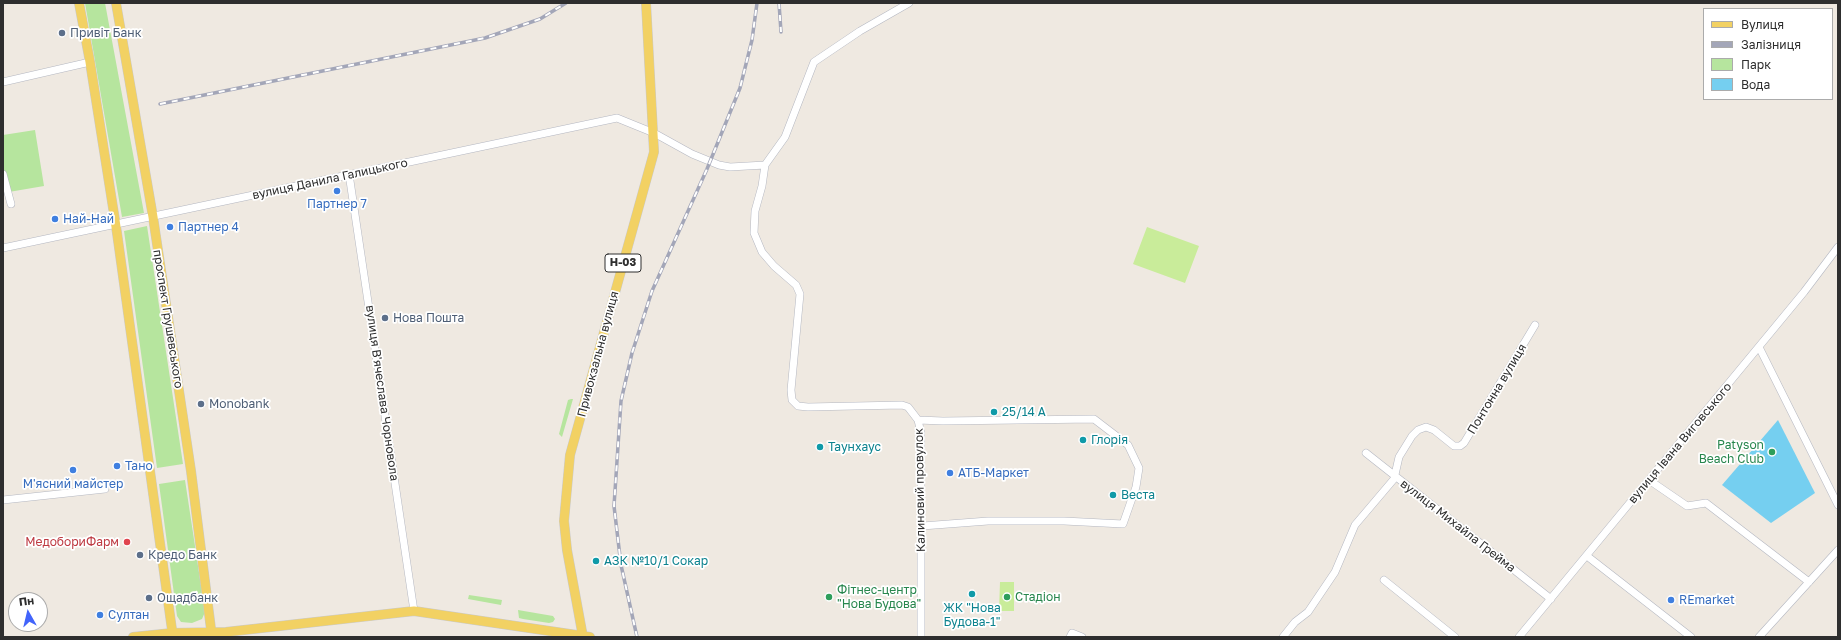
<!DOCTYPE html>
<meta charset="utf-8">
<style>
body{margin:0}
#map{position:relative;width:1841px;height:640px;overflow:hidden;background:#efe9e1;font-family:"Golos Text",sans-serif}
canvas{display:block}
.frame{position:absolute;inset:0;border:4px solid #2e2e2e;pointer-events:none}
.legend{position:absolute;left:1703px;top:8px;width:130px;height:92px;box-sizing:border-box;background:#fff;border:1px solid #ababab;margin:0;padding:5px 7px;list-style:none;font-size:12px;color:#2e2e2e}
.legend li{display:flex;align-items:center;gap:8px;height:20px}
.legend b{width:20px;border:1px solid #ababab}
.north{position:absolute;left:8px;top:592px;width:40px;height:40px;box-sizing:border-box;background:#fff;border:1px solid #ababab;border-radius:50%;rotate:352deg;font-size:11px;font-weight:700;line-height:16px;text-align:center;color:#2e2e2e}
.north::after{content:'';display:block;margin:auto;width:14px;height:18px;background:#4264fb;clip-path:polygon(50% 0,100% 100%,50% 72%,0 100%)}
</style>
<div id="map">
<canvas width="1841" height="640"></canvas>
<div class="frame"></div>
<ul class="legend">
<li><b style="height:5px;background:#f2d163"></b>Вулиця</li>
<li><b style="height:5px;background:#a3a6b8"></b>Залізниця</li>
<li><b style="height:11px;background:#b6e59e"></b>Парк</li>
<li><b style="height:11px;background:#75cff0"></b>Вода</li>
</ul>
<div class="north">Пн</div>
</div>
<script>
const ctx = document.querySelector('canvas').getContext('2d');
ctx.lineJoin = 'round';
function paint(path, color) {
  ctx.fillStyle = color;
  ctx.fill(path, 'evenodd');
}
function shape(rows) {
  const path = new Path2D();
  for (const r of rows) {
    path.moveTo(r[0], r[1]);
    for (let i = 2; i < r.length; i += 2) path.lineTo(r[i], r[i + 1]);
  }
  return path;
}
function trace(path, color, width, dash) {
  ctx.strokeStyle = color;
  ctx.lineWidth = width;
  ctx.lineCap = dash ? 'butt' : 'round';
  ctx.setLineDash(dash || []);
  ctx.stroke(path);
}
function label(font, color, halo, rows, align = 'center') {
  ctx.font = font + ' "Golos Text",sans-serif';
  ctx.lineWidth = 3.5;
  ctx.setLineDash([]);
  ctx.textBaseline = 'middle';
  ctx.strokeStyle = halo;
  ctx.fillStyle = color;
  for (const [text, x, y, turn = 0] of rows) {
    ctx.save();
    ctx.translate(x, y);
    ctx.rotate((+turn || 0) * Math.PI / 180);
    ctx.textAlign = isNaN(turn) ? turn : align;
    if (halo) ctx.strokeText(text, 0, 0);
    ctx.fillText(text, 0, 0);
    ctx.restore();
  }
}
const green = shape([
 [85,3,105,3,144,213,122,217],
 [35,130,44,186,3,193,3,135],
 [147,226,183,464,157,468,124,231],
 [571,399,573,399,562,437,559,434,568,400],
 [185,480,205,612,202,619,192,623,181,622,177,616,159,484],
 [469,595,502,600,501,605,468,599],
 [518,610,553,616,555,619,553,622,549,623,523,619,519,618]
]);
const pitch = shape([
 [1147,227,1199,246,1185,283,1133,264],
 [1000,582,1014,582,1014,611,999,611]
]);
const water = shape([
 [1778,420,1815,493,1771,523,1722,485]
]);
const minor = shape([
 [3,82,90,62],
 [765,165,762,186,755,211,754,233,762,252,774,266,796,285,800,294,791,390,792,400,798,406,808,407,902,405,908,407,918,420,921,433,921,637],
 [3,174,11,204],
 [349,174,414,611],
 [3,248,617,118,654,133,692,154,719,165,730,167,765,165,785,137,814,62,860,31,909,3],
 [1759,347,1838,505],
 [918,420,943,421,1094,419,1128,445,1139,468,1136,487,1123,524,1064,521,988,521,922,526],
 [1366,453,1551,599],
 [1649,480,1687,506,1706,503,1809,582],
 [3,500,105,489],
 [1587,556,1691,637],
 [1384,580,1455,637],
 [1070,637,1072,633,1082,637],
 [1283,637,1295,622,1308,612,1335,572,1355,525,1394,479,1399,457,1412,436,1418,430,1426,427,1434,430,1454,446,1460,446,1464,443,1535,325],
 [1519,637,1804,292,1838,247],
 [1759,637,1838,550]
]);
const major = shape([
 [79,3,90,62,117,233,173,637],
 [116,3,153,217,191,471,212,637],
 [133,637,172,633,226,632,414,611,590,637],
 [583,637,567,550,564,521,570,455,654,152,646,3]
]);
const rail = shape([
 [779,3,781,32],
 [160,104,485,38,540,19,566,3],
 [637,637,621,565,614,506,621,401,632,353,652,291,707,169,740,88,752,40,757,3]
]);
const markers = [
 [62,33,4,"#5c6f8a"],
 [337,191,4,"#3f7fe0"],
 [55,219,4,"#3f7fe0"],
 [170,227,4,"#3f7fe0"],
 [385,318,4,"#5c6f8a"],
 [201,404,4,"#5c6f8a"],
 [994,412,4,"#0f9aa8"],
 [1083,440,4,"#0f9aa8"],
 [820,447,4,"#0f9aa8"],
 [1772,452,4,"#2e9e5b"],
 [117,466,4,"#3f7fe0"],
 [73,470,4,"#3f7fe0"],
 [950,473,4,"#3f7fe0"],
 [1113,495,4,"#0f9aa8"],
 [127,542,4,"#e0444e"],
 [140,555,4,"#5c6f8a"],
 [596,561,4,"#0f9aa8"],
 [972,594,4,"#0f9aa8"],
 [829,597,4,"#2e9e5b"],
 [1007,597,4,"#2e9e5b"],
 [149,598,4,"#5c6f8a"],
 [1671,600,4,"#3f7fe0"],
 [100,615,4,"#3f7fe0"]
];
const shields = [
 [623,263,36]
];
const shieldNames = [
 ["Н-03",623,263]
];
const serviceNames = [
 ["Привіт Банк",70,33],
 ["Нова Пошта",393,318],
 ["Monobank",209,404],
 ["Кредо Банк",148,555],
 ["Ощадбанк",157,598]
];
const streetNames = [
 ["вулиця Данила Галицького",330,179,-12],
 ["проспект Грушевського",168,319,81],
 ["Привокзальна вулиця",598,354,-75],
 ["Понтонна вулиця",1497,389,-59],
 ["вулиця В'ячеслава Чорновола",382,393,82],
 ["вулиця Івана Виговського",1680,443,-50],
 ["Калиновий провулок",920,490,-91],
 ["вулиця Михайла Грейма",1458,526,38]
];
const shopNames = [
 ["Партнер 7",337,204,"center"],
 ["Най-Най",63,219],
 ["Партнер 4",178,227],
 ["Тано",125,466],
 ["АТБ-Маркет",958,473],
 ["М'ясний майстер",73,484,"center"],
 ["REmarket",1679,600],
 ["Султан",108,615]
];
const cultureNames = [
 ["25/14 А",1002,412],
 ["Глорія",1091,440],
 ["Таунхаус",828,447],
 ["Веста",1121,495],
 ["АЗК №10/1 Сокар",604,561],
 ["ЖК \"Нова",972,608,"center"],
 ["Будова-1\"",972,622,"center"]
];
const leisureNames = [
 ["Patyson",1764,445,"right"],
 ["Beach Club",1764,459,"right"],
 ["Фітнес-центр",837,590],
 ["\"Нова Будова\"",837,604],
 ["Стадіон",1015,597]
];
const healthNames = [
 ["МедобориФарм",119,542]
];
paint(green, '#b6e59e');
paint(pitch, '#c9ec9a');
paint(water, '#75cff0');
trace(minor, '#b4b7c1', 8);
trace(major, '#c9c9c9', 10);
trace(minor, '#fff', 7);
trace(major, '#f2d163', 9);
trace(rail, '#a3a6b8', 3.5);
trace(rail, '#fff', 2, [6]);
for (const [x, y, r, color] of markers) {
  const dot = new Path2D();
  dot.arc(x, y, r, 0, 2 * Math.PI);
  ctx.fillStyle = color;
  ctx.fill(dot);
  trace(dot, '#fff', 1.5);
}
for (const [x, y, w] of shields) {
  const box = new Path2D();
  box.roundRect(x - w / 2, y - 9, w, 18, 3);
  ctx.fillStyle = '#fff';
  ctx.fill(box);
  trace(box, '#2e2e2e', 1);
}
label('bold 11px', '#2e2e2e', null, shieldNames);
label('12px', '#4e5e75', '#fff', serviceNames, 'left');
label('12px', '#2e2e2e', '#fff', streetNames);
label('12px', '#366cbe', '#fff', shopNames, 'left');
label('12px', '#0d838f', '#fff', cultureNames, 'left');
label('12px', '#27864d', '#fff', leisureNames, 'left');
label('12px', '#be3a42', '#fff', healthNames, 'right');
</script>
